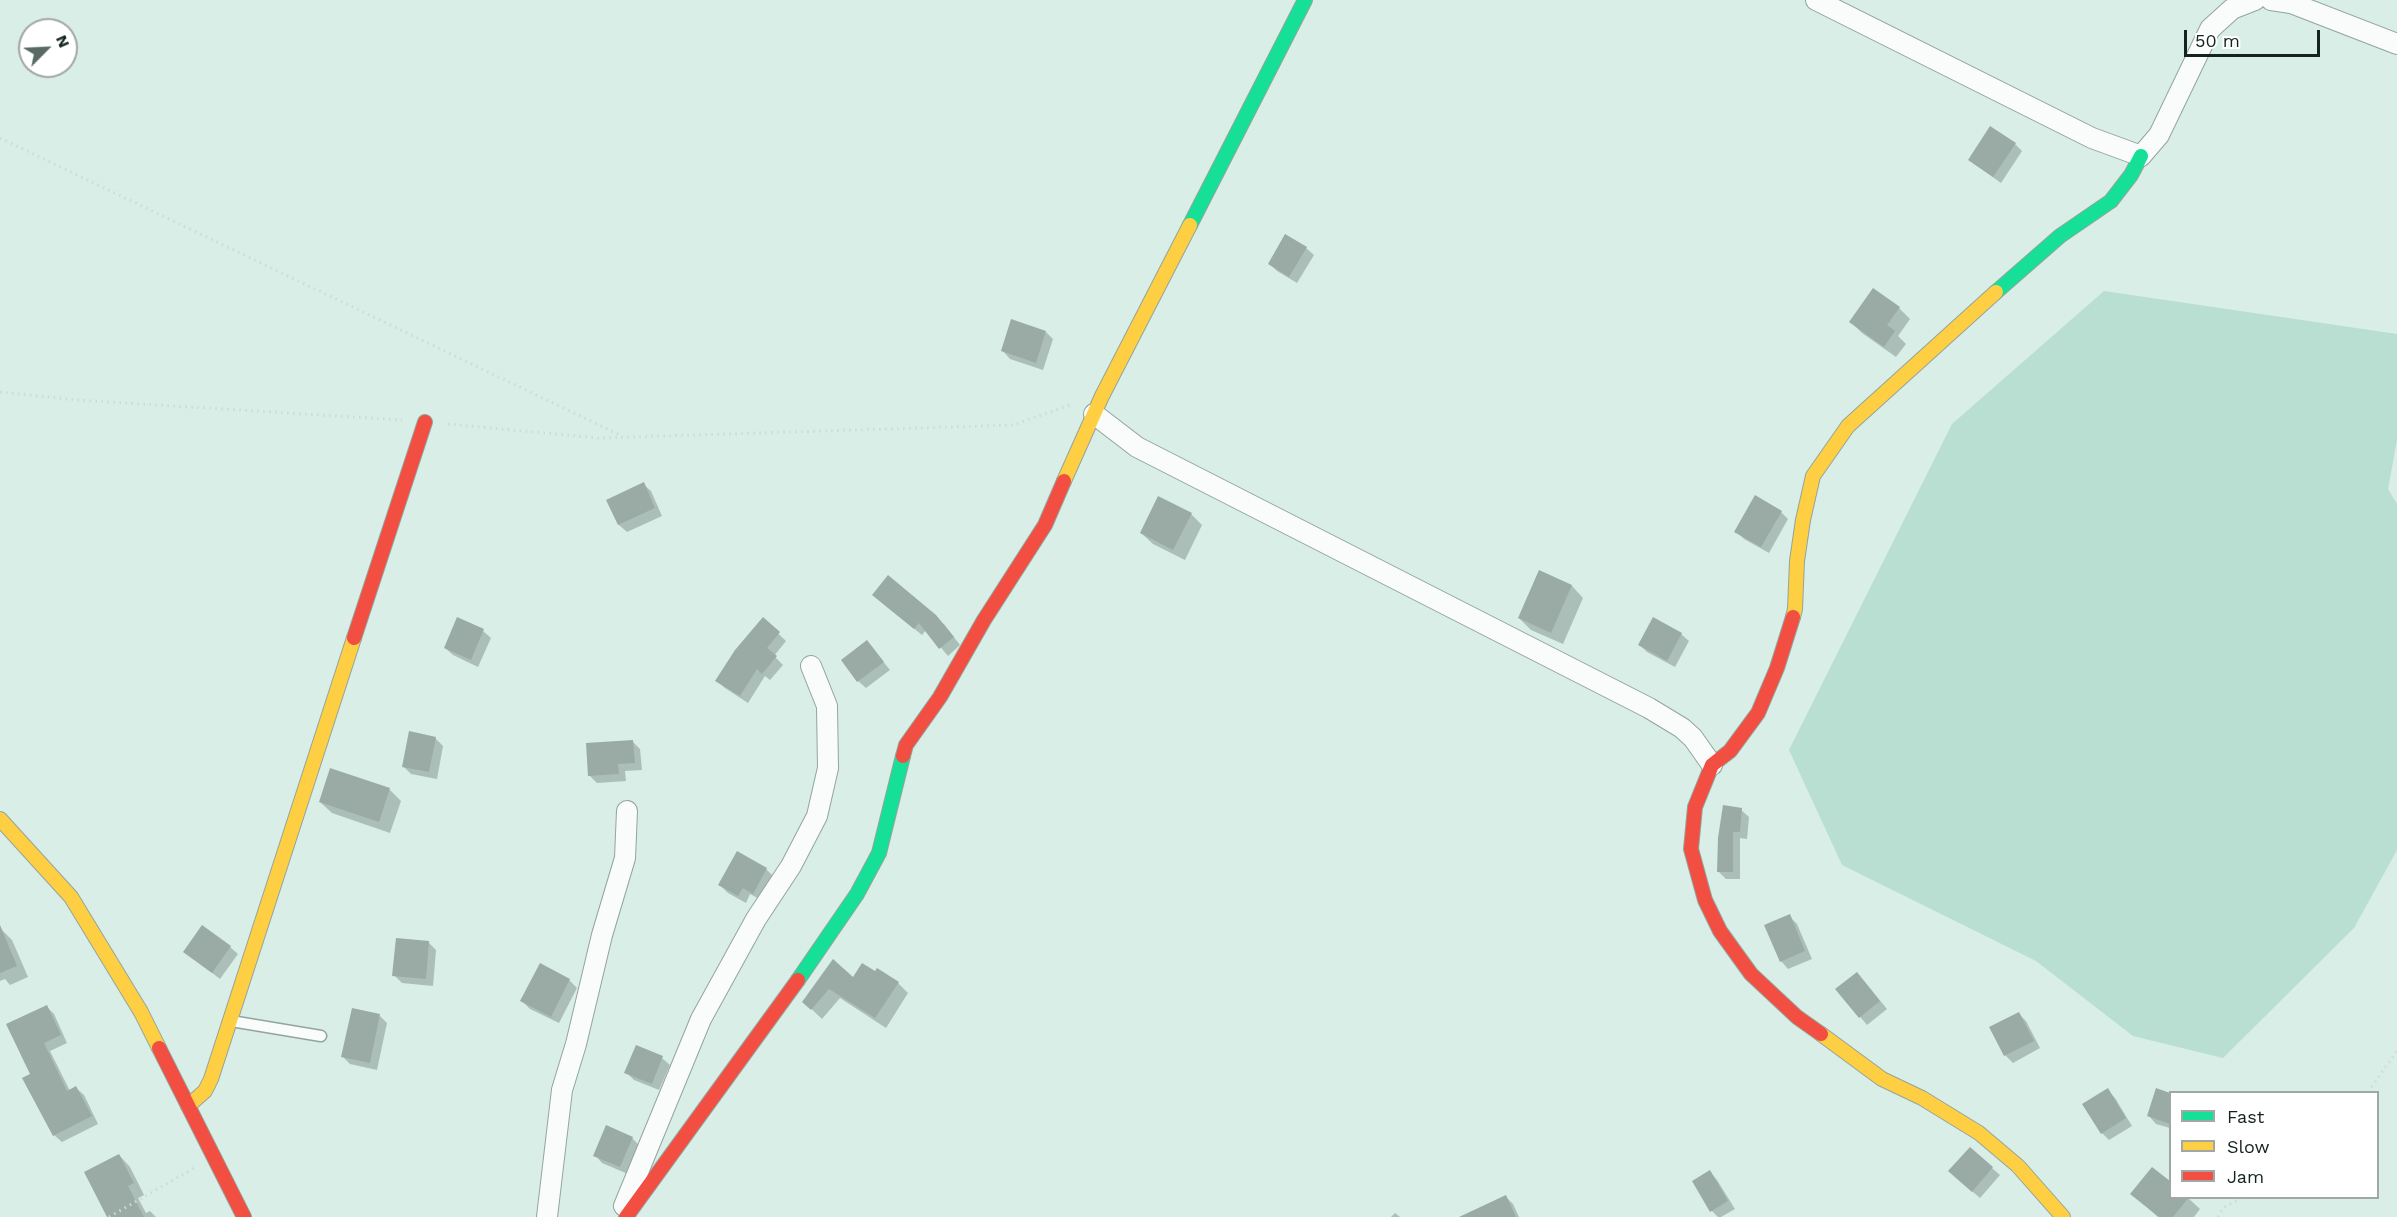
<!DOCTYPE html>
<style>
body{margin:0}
#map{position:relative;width:2397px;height:1217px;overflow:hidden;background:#d8eee6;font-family:"Work Sans",sans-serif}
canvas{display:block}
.legend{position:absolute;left:2169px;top:1091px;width:210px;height:108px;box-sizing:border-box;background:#fff;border:2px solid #a1a7a5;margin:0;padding:8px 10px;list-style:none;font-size:18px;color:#14231e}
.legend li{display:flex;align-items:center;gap:12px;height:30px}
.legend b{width:30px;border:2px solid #a1a7a5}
.north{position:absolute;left:18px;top:18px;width:60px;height:60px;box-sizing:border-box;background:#fff;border:2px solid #a1a7a5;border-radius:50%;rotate:66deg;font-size:16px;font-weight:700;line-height:24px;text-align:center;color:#14231e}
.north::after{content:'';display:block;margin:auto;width:21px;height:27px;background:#596a64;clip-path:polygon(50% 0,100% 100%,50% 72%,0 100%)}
.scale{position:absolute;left:2184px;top:30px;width:136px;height:27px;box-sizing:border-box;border:3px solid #14231e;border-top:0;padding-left:8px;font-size:18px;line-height:21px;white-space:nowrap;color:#14231e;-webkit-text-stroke:4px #fff;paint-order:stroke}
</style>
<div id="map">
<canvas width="2397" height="1217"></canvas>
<ul class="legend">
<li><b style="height:8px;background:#16e098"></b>Fast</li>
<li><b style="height:8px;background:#ffcf43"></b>Slow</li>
<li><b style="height:8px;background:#f24e42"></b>Jam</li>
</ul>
<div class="north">N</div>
<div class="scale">50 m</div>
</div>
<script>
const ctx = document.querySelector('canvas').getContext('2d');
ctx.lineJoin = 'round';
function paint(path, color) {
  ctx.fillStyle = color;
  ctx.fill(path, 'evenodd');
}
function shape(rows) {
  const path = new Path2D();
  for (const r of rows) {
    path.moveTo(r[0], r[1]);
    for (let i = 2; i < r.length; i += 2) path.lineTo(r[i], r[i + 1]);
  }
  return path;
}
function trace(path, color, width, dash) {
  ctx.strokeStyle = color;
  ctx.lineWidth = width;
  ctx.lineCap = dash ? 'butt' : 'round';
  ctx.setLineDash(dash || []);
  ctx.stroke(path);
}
const green = shape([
 [2104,291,2397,334,2397,440,2388,489,2397,504,2397,850,2354,928,2223,1058,2133,1036,2036,961,1842,865,1789,750,1952,424]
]);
const shadow = shape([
 [2015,144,2022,151,2001,183,1969,160],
 [1306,248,1314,255,1297,283,1277,271,1269,263],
 [1899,308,1910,319,1898,336,1906,344,1896,357,1862,333,1851,322],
 [1046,332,1053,339,1043,370,1010,359,1003,351],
 [643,484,651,491,662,516,627,532,619,525,608,500],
 [1781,512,1788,519,1769,553,1744,539,1736,531],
 [1191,514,1202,525,1185,560,1153,544,1141,533],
 [1540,572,1572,586,1583,598,1563,644,1531,630,1519,618],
 [881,602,944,624,960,645,948,656,926,630,922,635],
 [763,619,786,641,774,656,783,665,770,680,765,676,748,703,725,688,717,681],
 [483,631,491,638,478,667,453,655,445,648],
 [1681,634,1689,641,1675,667,1647,652,1640,645],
 [867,642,890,670,866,688,858,681],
 [435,738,443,746,437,779,411,774,404,767],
 [633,742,640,749,642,770,625,771,626,781,597,783,589,775],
 [389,789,401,801,390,833,332,813,320,802],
 [1741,810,1749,817,1747,839,1740,838,1740,879,1726,879,1719,872,1719,838],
 [766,869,774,877,761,900,750,894,746,903,728,893,720,885],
 [1789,916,1797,924,1812,959,1788,969,1781,961],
 [0,928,12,940,28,977,10,985,5,979,0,981],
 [428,942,436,950,433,986,402,983,394,975],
 [230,947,238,954,220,979,185,952],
 [833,961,853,979,898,983,908,993,886,1028,840,998,822,1019,804,1002],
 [569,980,577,988,559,1023,530,1009,522,1001],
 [1864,981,1887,1009,1867,1025,1837,989],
 [46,1006,54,1014,67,1043,50,1051,70,1091,76,1088,84,1095,98,1124,62,1142,54,1135,32,1075],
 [2019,1014,2026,1021,2040,1048,2013,1063,2005,1055],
 [380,1016,387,1023,377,1070,350,1064,343,1057],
 [662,1058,670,1065,659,1090,634,1080,626,1072],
 [2107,1090,2115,1098,2132,1126,2109,1140,2102,1133],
 [2157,1090,2170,1094,2170,1128,2156,1124,2149,1116],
 [632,1138,639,1145,628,1174,602,1163,595,1155],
 [119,1155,130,1167,144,1195,138,1198,146,1213,150,1211,156,1217,109,1217],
 [1992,1168,2000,1175,1980,1198,1958,1179],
 [2153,1169,2170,1183,2170,1198,2188,1198,2200,1209,2194,1217,2158,1217,2132,1194],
 [1710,1172,1717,1180,1735,1209,1721,1217,1718,1217,1712,1211],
 [1506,1197,1513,1204,1519,1217,1466,1217],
 [1395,1213,1400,1217,1391,1217]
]);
const building = shape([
 [1990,126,2016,143,1993,177,1968,160],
 [1285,234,1307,247,1289,277,1268,264],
 [1873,288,1900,307,1887,325,1895,331,1884,347,1849,322],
 [1011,319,1046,331,1036,363,1001,351],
 [644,482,655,508,618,525,606,500],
 [1755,495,1782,511,1761,547,1734,532],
 [1158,496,1192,513,1173,550,1140,533],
 [1539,570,1572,585,1551,633,1518,618],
 [888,575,936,615,954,637,939,649,919,623,914,629,872,595],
 [457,617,484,629,471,660,444,648],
 [763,617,780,632,767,648,777,656,762,674,757,669,740,696,715,681,735,650],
 [1653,617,1682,633,1667,661,1638,645],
 [867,640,884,662,857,682,841,660],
 [409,731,436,737,429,772,402,767],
 [633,740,635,763,618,764,619,774,588,776,586,743],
 [330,768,390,788,379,822,319,802],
 [1723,805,1742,808,1740,832,1733,832,1733,872,1717,872,1718,838],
 [737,851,767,868,753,894,743,888,738,896,718,885],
 [1790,914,1805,951,1780,962,1764,925],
 [0,925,17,966,0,973],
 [202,925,231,946,212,973,183,952],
 [396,938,429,941,426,979,392,976],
 [833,959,853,977,862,963,875,971,877,968,899,982,875,1018,829,989,811,1010,802,1002],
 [540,963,570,979,551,1017,520,1001],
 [1857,972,1880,1001,1859,1018,1835,989],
 [47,1005,61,1035,44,1043,67,1091,76,1086,92,1116,53,1136,22,1078,30,1074,6,1024],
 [352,1008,380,1014,370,1063,341,1057],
 [2019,1012,2034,1041,2004,1056,1989,1027],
 [636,1045,663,1056,652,1084,624,1073],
 [2108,1088,2126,1118,2101,1134,2082,1104],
 [2156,1088,2170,1093,2170,1124,2147,1116],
 [606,1125,633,1137,620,1167,593,1156],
 [1970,1147,1993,1167,1972,1192,1948,1171],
 [119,1154,134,1183,128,1186,144,1217,107,1217,84,1172],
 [2152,1167,2170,1181,2170,1197,2189,1197,2173,1217,2159,1217,2130,1194],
 [1710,1170,1728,1201,1710,1212,1692,1181],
 [1506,1195,1516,1217,1459,1217]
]);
const path = shape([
 [0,138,622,436],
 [0,392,77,400,402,420],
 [448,424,598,438,1013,425,1073,404],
 [2368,1092,2397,1051],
 [109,1217,194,1168],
 [2218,1217,2223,1208,2241,1198]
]);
const lane = shape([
 [231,1021,321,1036]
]);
const street = shape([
 [1816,0,2092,138,2141,156,2159,135,2210,29,2232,9,2255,0],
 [2271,0,2291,3,2397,44],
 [1094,414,1137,447,1649,708,1682,728,1693,738,1712,765],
 [624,1206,701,1019,756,919,791,866,817,816,828,768,827,706,811,666],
 [547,1217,562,1090,576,1044,602,935,625,858,627,811]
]);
const fast = shape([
 [1190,225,1305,0],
 [1996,292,2060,236,2111,201,2131,175,2141,156],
 [798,980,857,894,879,853,903,756]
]);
const slow = shape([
 [1064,481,1102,396,1190,225],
 [1793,617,1795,609,1797,561,1803,520,1813,476,1848,426,1996,292],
 [0,819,71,897,141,1012,159,1048],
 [1821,1034,1882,1079,1922,1098,1979,1133,2018,1166,2063,1217],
 [188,1106,205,1091,211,1079,354,638]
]);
const jam = shape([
 [1793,617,1777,668,1758,713,1730,751,1712,765,1695,807,1691,849,1705,900,1720,931,1751,974,1797,1017,1821,1034],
 [354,638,425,422],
 [903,756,906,745,940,697,984,620,1045,525,1064,481],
 [159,1048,244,1217],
 [626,1217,798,980]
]);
paint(green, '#b9dfd2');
paint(shadow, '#0003');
paint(building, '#9aaaa5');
trace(lane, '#93a49e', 13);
trace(street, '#93a49e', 22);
trace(fast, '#93a49e', 16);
trace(slow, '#93a49e', 16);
trace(jam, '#93a49e', 16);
trace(path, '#d2d9d7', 3, [1.5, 4.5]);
trace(lane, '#f9fcfb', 10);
trace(street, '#f9fcfb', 20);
trace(fast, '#16e098', 14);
trace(slow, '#ffcf43', 14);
trace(jam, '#f24e42', 14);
</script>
